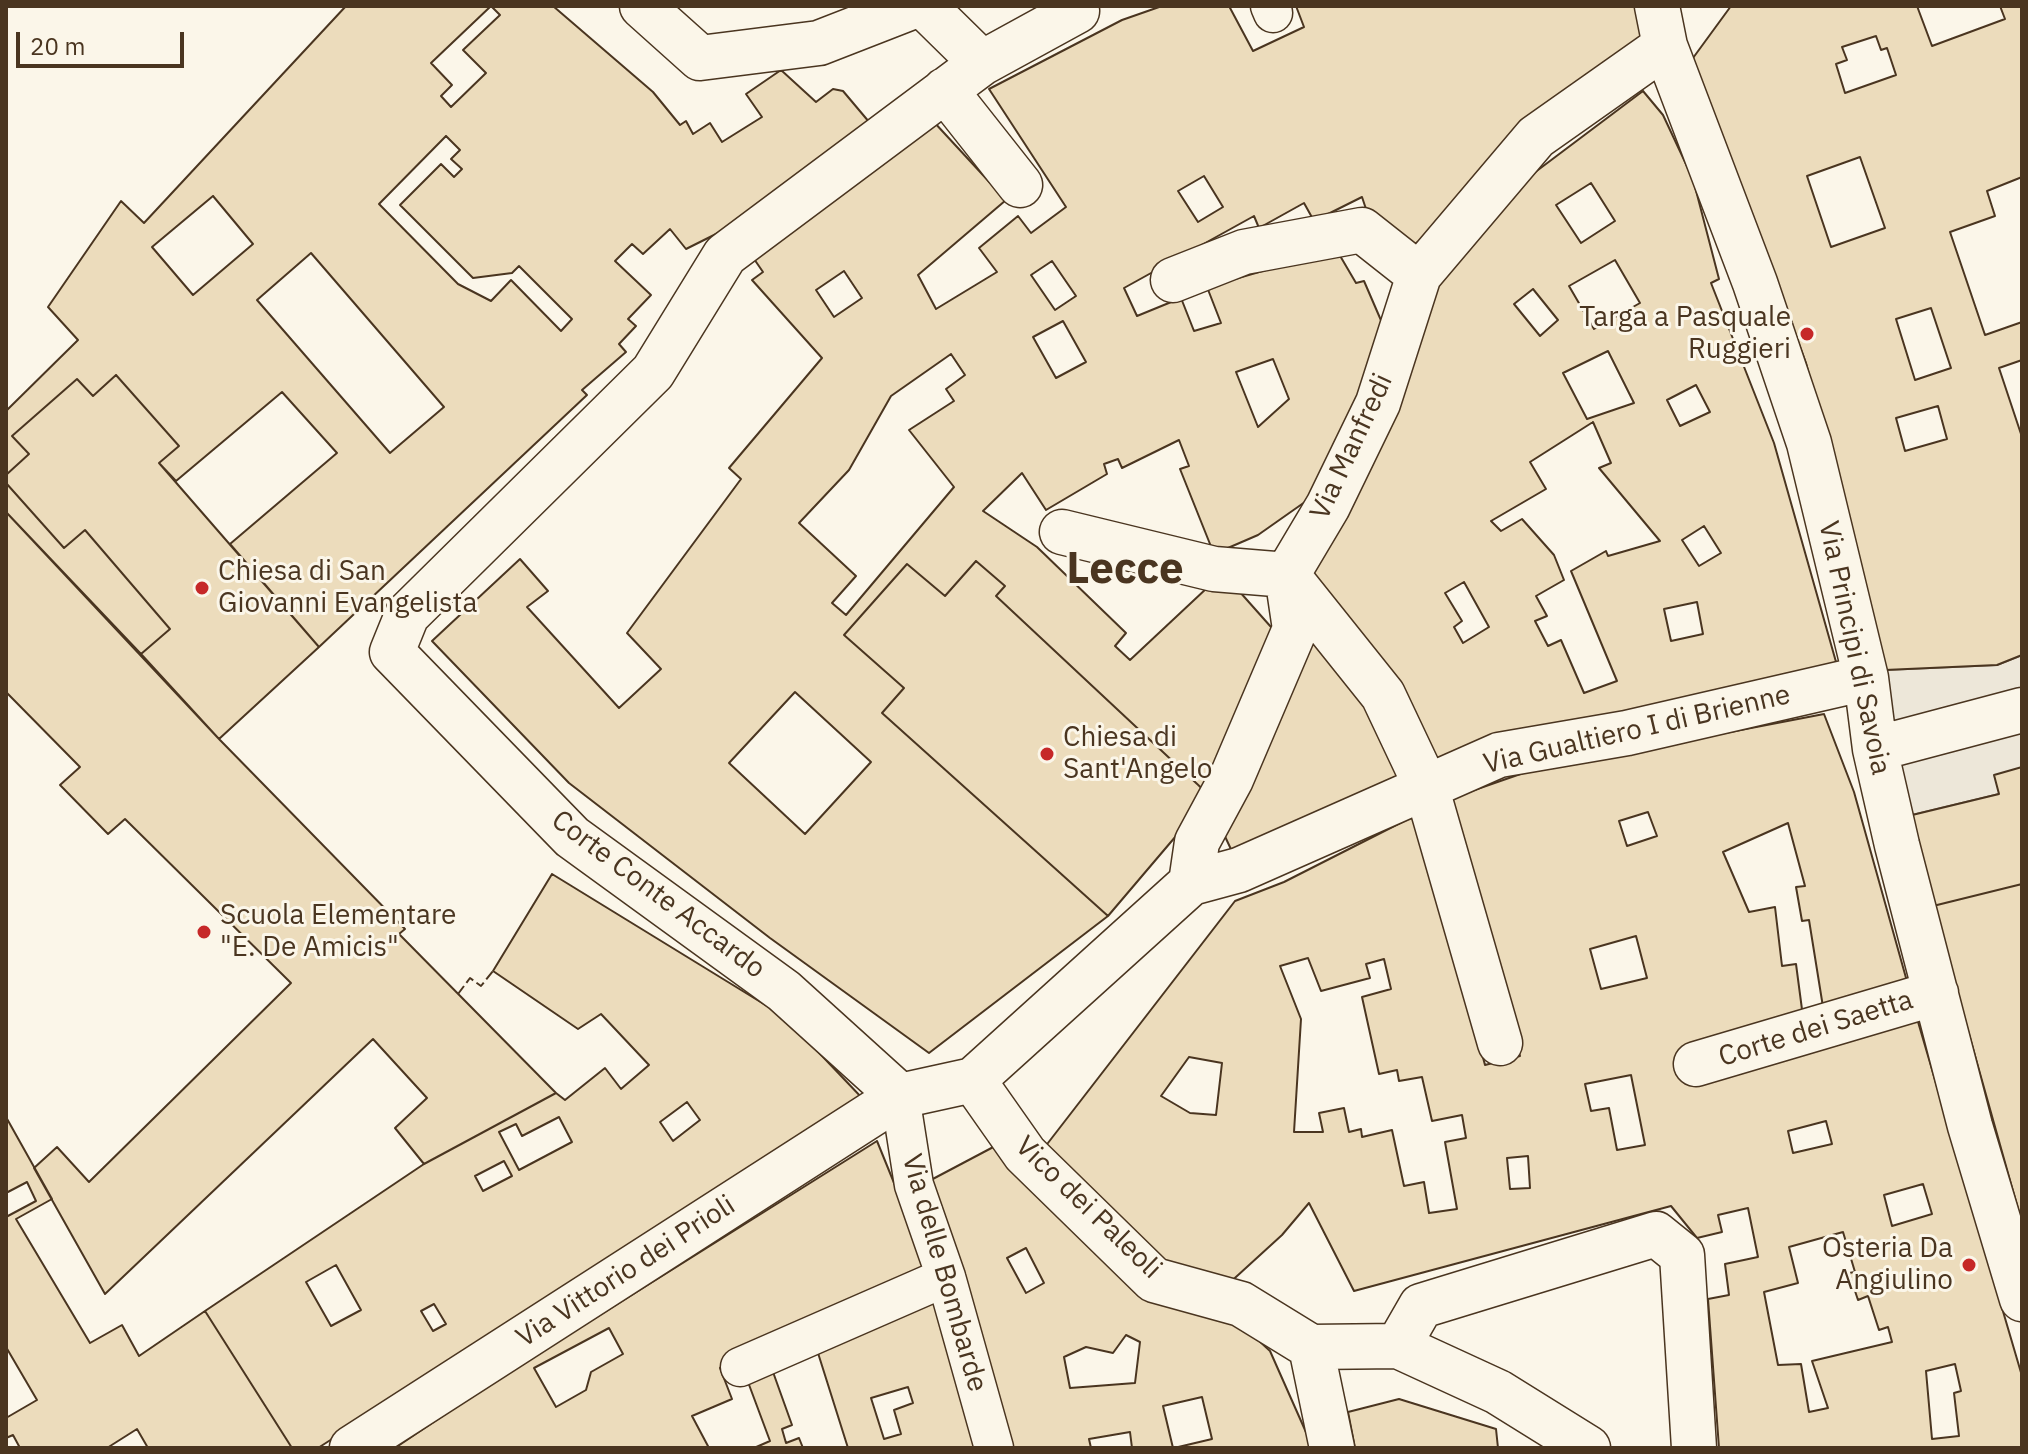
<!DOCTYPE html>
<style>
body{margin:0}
#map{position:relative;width:2028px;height:1454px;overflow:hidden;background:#fbf6e9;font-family:"IBM Plex Sans",sans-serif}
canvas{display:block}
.frame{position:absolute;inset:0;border:8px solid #4a3520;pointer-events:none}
.scale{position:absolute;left:16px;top:32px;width:168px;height:36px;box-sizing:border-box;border:4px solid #4a3520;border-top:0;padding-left:10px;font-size:24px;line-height:28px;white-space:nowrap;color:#4a3520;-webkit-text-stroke:6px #fbf6e9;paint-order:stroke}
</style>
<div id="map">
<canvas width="2028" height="1454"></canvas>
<div class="frame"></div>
<div class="scale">20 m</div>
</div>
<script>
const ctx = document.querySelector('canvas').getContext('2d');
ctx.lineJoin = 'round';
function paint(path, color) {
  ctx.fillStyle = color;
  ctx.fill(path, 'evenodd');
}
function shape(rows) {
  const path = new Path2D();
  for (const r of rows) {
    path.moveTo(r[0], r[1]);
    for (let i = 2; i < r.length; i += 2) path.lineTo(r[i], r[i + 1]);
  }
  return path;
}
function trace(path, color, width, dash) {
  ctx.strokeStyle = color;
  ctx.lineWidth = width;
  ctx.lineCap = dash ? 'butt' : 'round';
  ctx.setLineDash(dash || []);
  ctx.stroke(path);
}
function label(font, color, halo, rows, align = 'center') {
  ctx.font = font + ' "IBM Plex Sans",sans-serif';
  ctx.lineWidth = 6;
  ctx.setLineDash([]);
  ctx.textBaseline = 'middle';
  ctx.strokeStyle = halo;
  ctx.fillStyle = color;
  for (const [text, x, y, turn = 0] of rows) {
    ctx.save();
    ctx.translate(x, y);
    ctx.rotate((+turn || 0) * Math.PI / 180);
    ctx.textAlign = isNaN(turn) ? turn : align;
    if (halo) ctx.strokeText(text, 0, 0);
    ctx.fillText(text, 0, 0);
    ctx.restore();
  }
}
const parking = shape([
 [2022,655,2022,767,1999,794,1908,816,1885,670,1997,665,2022,655]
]);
const building = shape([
 [346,6,553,6,653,92,680,125,686,121,693,134,710,123,722,142,762,117,746,94,781,70,816,102,833,89,843,91,875,129,718,233,686,249,670,229,643,254,632,244,615,261,651,295,628,319,636,326,619,344,626,352,582,390,587,395,319,647,230,544,337,453,282,392,176,481,159,463,179,446,116,375,93,396,77,379,12,436,29,454,6,475,6,411,78,340,48,307,121,201,144,223,346,6],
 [491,6,500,15,463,50,486,73,451,107,441,96,452,85,431,63,491,6],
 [446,136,460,150,451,159,462,169,454,177,441,164,400,205,473,278,512,273,519,266,572,319,561,331,511,280,491,301,458,284,379,204,446,136],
 [213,196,253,244,193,295,152,247,213,196],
 [311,253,444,407,390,453,257,300,311,253],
 [1162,6,1229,6,1253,51,1304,27,1296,6,1636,6,1648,33,1441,228,1401,252,1371,224,1362,197,1314,221,1304,203,1259,228,1254,216,1124,288,1137,316,1181,298,1194,331,1221,323,1207,287,1287,264,1339,254,1356,283,1364,281,1383,325,1375,384,1312,497,1258,535,1214,554,1180,469,1189,466,1179,440,1122,468,1118,459,1104,464,1107,474,1046,510,1022,473,983,511,1037,547,1126,633,1115,646,1130,660,1223,573,1279,636,1210,796,996,596,1005,586,976,561,945,596,907,564,844,635,904,688,882,713,1108,916,929,1053,770,938,569,783,432,641,520,559,548,591,527,607,619,708,661,669,627,633,741,479,729,468,822,358,752,280,763,272,752,256,933,121,1006,200,918,275,936,309,997,272,979,248,1018,216,1031,233,1066,207,989,89,1122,20,1162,6],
 [1204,176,1223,207,1198,222,1178,191,1204,176],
 [1052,261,1076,296,1055,310,1031,275,1052,261],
 [844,271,862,298,834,317,816,290,844,271],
 [1063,321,1086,362,1056,378,1033,337,1063,321],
 [951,354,965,375,946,389,954,401,909,430,954,487,846,615,832,603,856,576,799,523,849,470,891,396,951,354],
 [1273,359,1289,399,1258,427,1236,372,1273,359],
 [795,692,871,762,805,834,729,763,795,692],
 [1731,6,1917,6,1932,46,2005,19,2000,6,2022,6,2022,177,1987,191,1995,216,1950,232,1985,335,2022,322,2022,360,1999,368,2022,437,2022,655,1997,665,1885,670,1806,363,1693,58,1731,6],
 [1876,36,1881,50,1887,48,1896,75,1845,93,1836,64,1847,60,1842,47,1876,36],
 [1860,157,1885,228,1831,247,1807,176,1860,157],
 [1931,308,1951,368,1915,380,1896,319,1931,308],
 [1938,406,1947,439,1905,451,1896,418,1938,406],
 [1643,91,1663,115,1693,179,1719,279,1711,283,1774,443,1840,676,1437,765,1305,574,1433,276,1530,176,1643,91],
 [1591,183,1615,221,1581,243,1556,205,1591,183],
 [1615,260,1640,303,1594,329,1569,286,1615,260],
 [1533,289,1558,320,1540,336,1514,304,1533,289],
 [1608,351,1634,403,1587,419,1563,373,1608,351],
 [1696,385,1710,412,1680,426,1667,400,1696,385],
 [1593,422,1611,463,1599,468,1660,541,1608,556,1606,551,1571,571,1617,681,1584,693,1561,640,1548,646,1535,621,1547,616,1536,596,1564,580,1554,555,1522,519,1501,531,1491,521,1546,489,1530,462,1593,422],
 [1704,526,1721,553,1699,566,1682,540,1704,526],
 [1464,582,1489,627,1463,643,1454,627,1462,621,1445,593,1464,582],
 [1697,602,1703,634,1671,641,1664,609,1697,602],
 [116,375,179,446,159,463,319,647,219,739,141,654,170,629,85,530,64,548,6,483,6,475,29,454,12,436,77,379,93,396,116,375],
 [6,483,64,548,85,530,170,629,141,654,6,512,6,483],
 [6,512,219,739,405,929,399,934,556,1093,424,1164,395,1128,427,1098,373,1039,105,1294,34,1168,57,1147,89,1182,291,983,125,819,108,834,60,785,80,767,6,692,6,512],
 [976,561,1005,586,996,596,1210,796,1108,916,882,713,904,688,844,635,907,564,945,596,976,561],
 [1318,635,1408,774,1236,860,1222,830,1271,714,1318,635],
 [1824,714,1854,792,1908,985,1823,1007,1809,920,1802,921,1796,887,1805,886,1788,823,1723,852,1749,912,1775,907,1782,966,1796,964,1803,1017,1678,1053,1687,1080,1916,1015,2022,1376,2022,1448,1719,1448,1708,1299,1729,1295,1725,1264,1758,1257,1748,1208,1718,1215,1722,1232,1697,1238,1671,1206,1354,1291,1309,1203,1282,1235,1225,1287,1169,1270,1041,1152,1235,901,1284,882,1418,814,1485,1065,1520,1056,1440,802,1532,770,1824,714],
 [1648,812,1657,836,1627,846,1619,821,1648,812],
 [1636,936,1647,978,1601,989,1590,949,1636,936],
 [1308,958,1321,991,1370,978,1366,964,1384,959,1391,989,1362,997,1379,1074,1397,1070,1399,1081,1422,1077,1432,1121,1462,1115,1466,1138,1445,1142,1457,1209,1429,1213,1424,1182,1404,1186,1392,1130,1362,1137,1361,1129,1349,1132,1344,1108,1319,1113,1323,1132,1294,1132,1301,1019,1280,966,1308,958],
 [1189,1057,1222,1063,1216,1115,1190,1113,1161,1096,1189,1057],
 [1631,1075,1645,1145,1617,1150,1609,1108,1591,1111,1585,1084,1631,1075],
 [1826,1121,1832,1144,1793,1153,1788,1131,1826,1121],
 [1528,1156,1530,1188,1510,1189,1507,1158,1528,1156],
 [1923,1184,1932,1214,1892,1226,1884,1195,1923,1184],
 [1843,1232,1855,1272,1849,1273,1858,1300,1868,1296,1879,1330,1888,1327,1892,1342,1812,1361,1828,1408,1809,1412,1801,1364,1778,1365,1764,1292,1798,1283,1789,1247,1843,1232],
 [1955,1364,1961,1391,1954,1393,1959,1436,1932,1439,1926,1371,1955,1364],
 [2022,767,2022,884,1933,906,1908,816,1999,794,1994,775,2022,767],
 [552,874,785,1017,863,1099,318,1448,292,1448,205,1311,424,1164,556,1093,565,1100,605,1068,621,1089,649,1065,601,1014,578,1029,493,971,552,874],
 [687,1102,700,1120,673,1141,660,1122,687,1102],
 [559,1117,572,1142,519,1170,499,1132,516,1124,522,1136,559,1117],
 [504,1161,512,1176,483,1191,475,1176,504,1161],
 [336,1265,361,1310,331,1326,306,1282,336,1265],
 [434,1304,446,1324,433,1331,421,1311,434,1304],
 [2022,884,2022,1223,1933,906,2022,884],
 [6,1117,52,1199,16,1219,90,1343,122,1325,139,1356,205,1311,292,1448,148,1448,137,1429,107,1448,20,1448,13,1435,6,1438,6,1418,37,1400,6,1347,6,1217,36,1201,27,1182,6,1193,6,1117],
 [877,1141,931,1274,720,1368,732,1399,692,1416,709,1448,395,1448,490,1384,877,1141],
 [609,1328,623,1354,591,1372,586,1390,556,1407,534,1368,609,1328],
 [999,1144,1243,1326,1270,1351,1313,1448,1174,1448,1212,1439,1202,1397,1163,1406,1173,1448,1132,1448,1130,1432,1089,1439,1091,1448,1011,1448,929,1181,999,1144],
 [1026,1248,1044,1283,1026,1293,1007,1258,1026,1248],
 [1126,1335,1140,1342,1135,1383,1070,1388,1064,1357,1086,1347,1113,1353,1126,1335],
 [940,1297,979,1448,848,1448,818,1353,940,1297],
 [908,1387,913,1403,894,1410,901,1434,884,1439,871,1398,908,1387],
 [773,1372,792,1425,782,1429,786,1443,799,1438,803,1448,754,1448,770,1441,748,1382,773,1372],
 [1399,1399,1496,1429,1498,1448,1355,1448,1348,1412,1399,1399]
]);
const pedestrian = shape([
 [1270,6,1273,13],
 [900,1096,914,1185,946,1277,994,1448],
 [740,1367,946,1277]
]);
const minor = shape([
 [642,6,700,58,819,43,914,6],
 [924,6,982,63],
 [1657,6,1665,46,1755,283,1809,443,1866,678,1875,749,1897,845,1970,1126,2022,1299],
 [945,90,1020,185],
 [1173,280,1244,252,1362,230,1419,275],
 [1062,532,1214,569,1287,575,1383,695,1426,786,1500,1043],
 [1875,749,2022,710],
 [1191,883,1197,842,1231,779,1295,629,1287,575,1328,506,1378,403,1419,275,1536,137,1665,46],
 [1696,1064,1936,993],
 [973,1080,1025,1154,1154,1280,1241,1304,1311,1347],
 [900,1096,784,991,572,837,392,652,407,615,653,372,725,255,982,63,1077,11],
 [1398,1346,1421,1306,1656,1234,1682,1255,1694,1448],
 [1311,1347,1398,1346,1498,1392,1588,1448],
 [1311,1347,1332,1448],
 [352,1448,900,1096,973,1080,1191,883,1239,870,1499,755,1627,733,1866,678]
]);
const fence = shape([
 [458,994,470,978,481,986,493,971]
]);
const markers = [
 [1807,334,8,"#c62828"],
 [202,588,8,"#c62828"],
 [1047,754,8,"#c62828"],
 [204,932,8,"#c62828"],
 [1969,1265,8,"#c62828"]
];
const poiNames = [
 ["Targa a Pasquale",1791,318,"right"],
 ["Ruggieri",1791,350,"right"],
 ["Chiesa di San",218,572],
 ["Giovanni Evangelista",218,604],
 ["Chiesa di",1063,738],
 ["Sant'Angelo",1063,770],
 ["Scuola Elementare",220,916],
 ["\"E. De Amicis\"",220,948],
 ["Osteria Da",1953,1249,"right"],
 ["Angiulino",1953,1281,"right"]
];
const streetNames = [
 ["Via Manfredi",1352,447,-65],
 ["Via Principi di Savoia",1854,648,78],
 ["Via Gualtiero I di Brienne",1637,730,-13],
 ["Corte Conte Accardo",658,895,37],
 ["Corte dei Saetta",1816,1029,-17],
 ["Vico dei Paleoli",1088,1208,44],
 ["Via Vittorio dei Prioli",626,1272,-33],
 ["Via delle Bombarde",944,1273,74]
];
const townNames = [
 ["Lecce",1125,570]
];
paint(parking, '#ede7d9');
trace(parking, '#887966', 2);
paint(building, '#ecdcbc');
trace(building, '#4a3520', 2);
trace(pedestrian, '#4a3520', 41);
trace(minor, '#4a3520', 47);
trace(pedestrian, '#fbf6e9', 38);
trace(minor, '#fbf6e9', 44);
trace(fence, '#4a3520', 2, [10, 4]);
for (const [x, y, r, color] of markers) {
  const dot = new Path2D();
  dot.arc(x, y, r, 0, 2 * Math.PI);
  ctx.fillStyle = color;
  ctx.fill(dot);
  trace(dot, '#fbf6e9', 3);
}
label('28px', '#4a3520', '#fbf6e9', poiNames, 'left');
label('28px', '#4a3520', '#fbf6e9', streetNames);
label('bold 44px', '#4a3520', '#fbf6e9', townNames);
</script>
